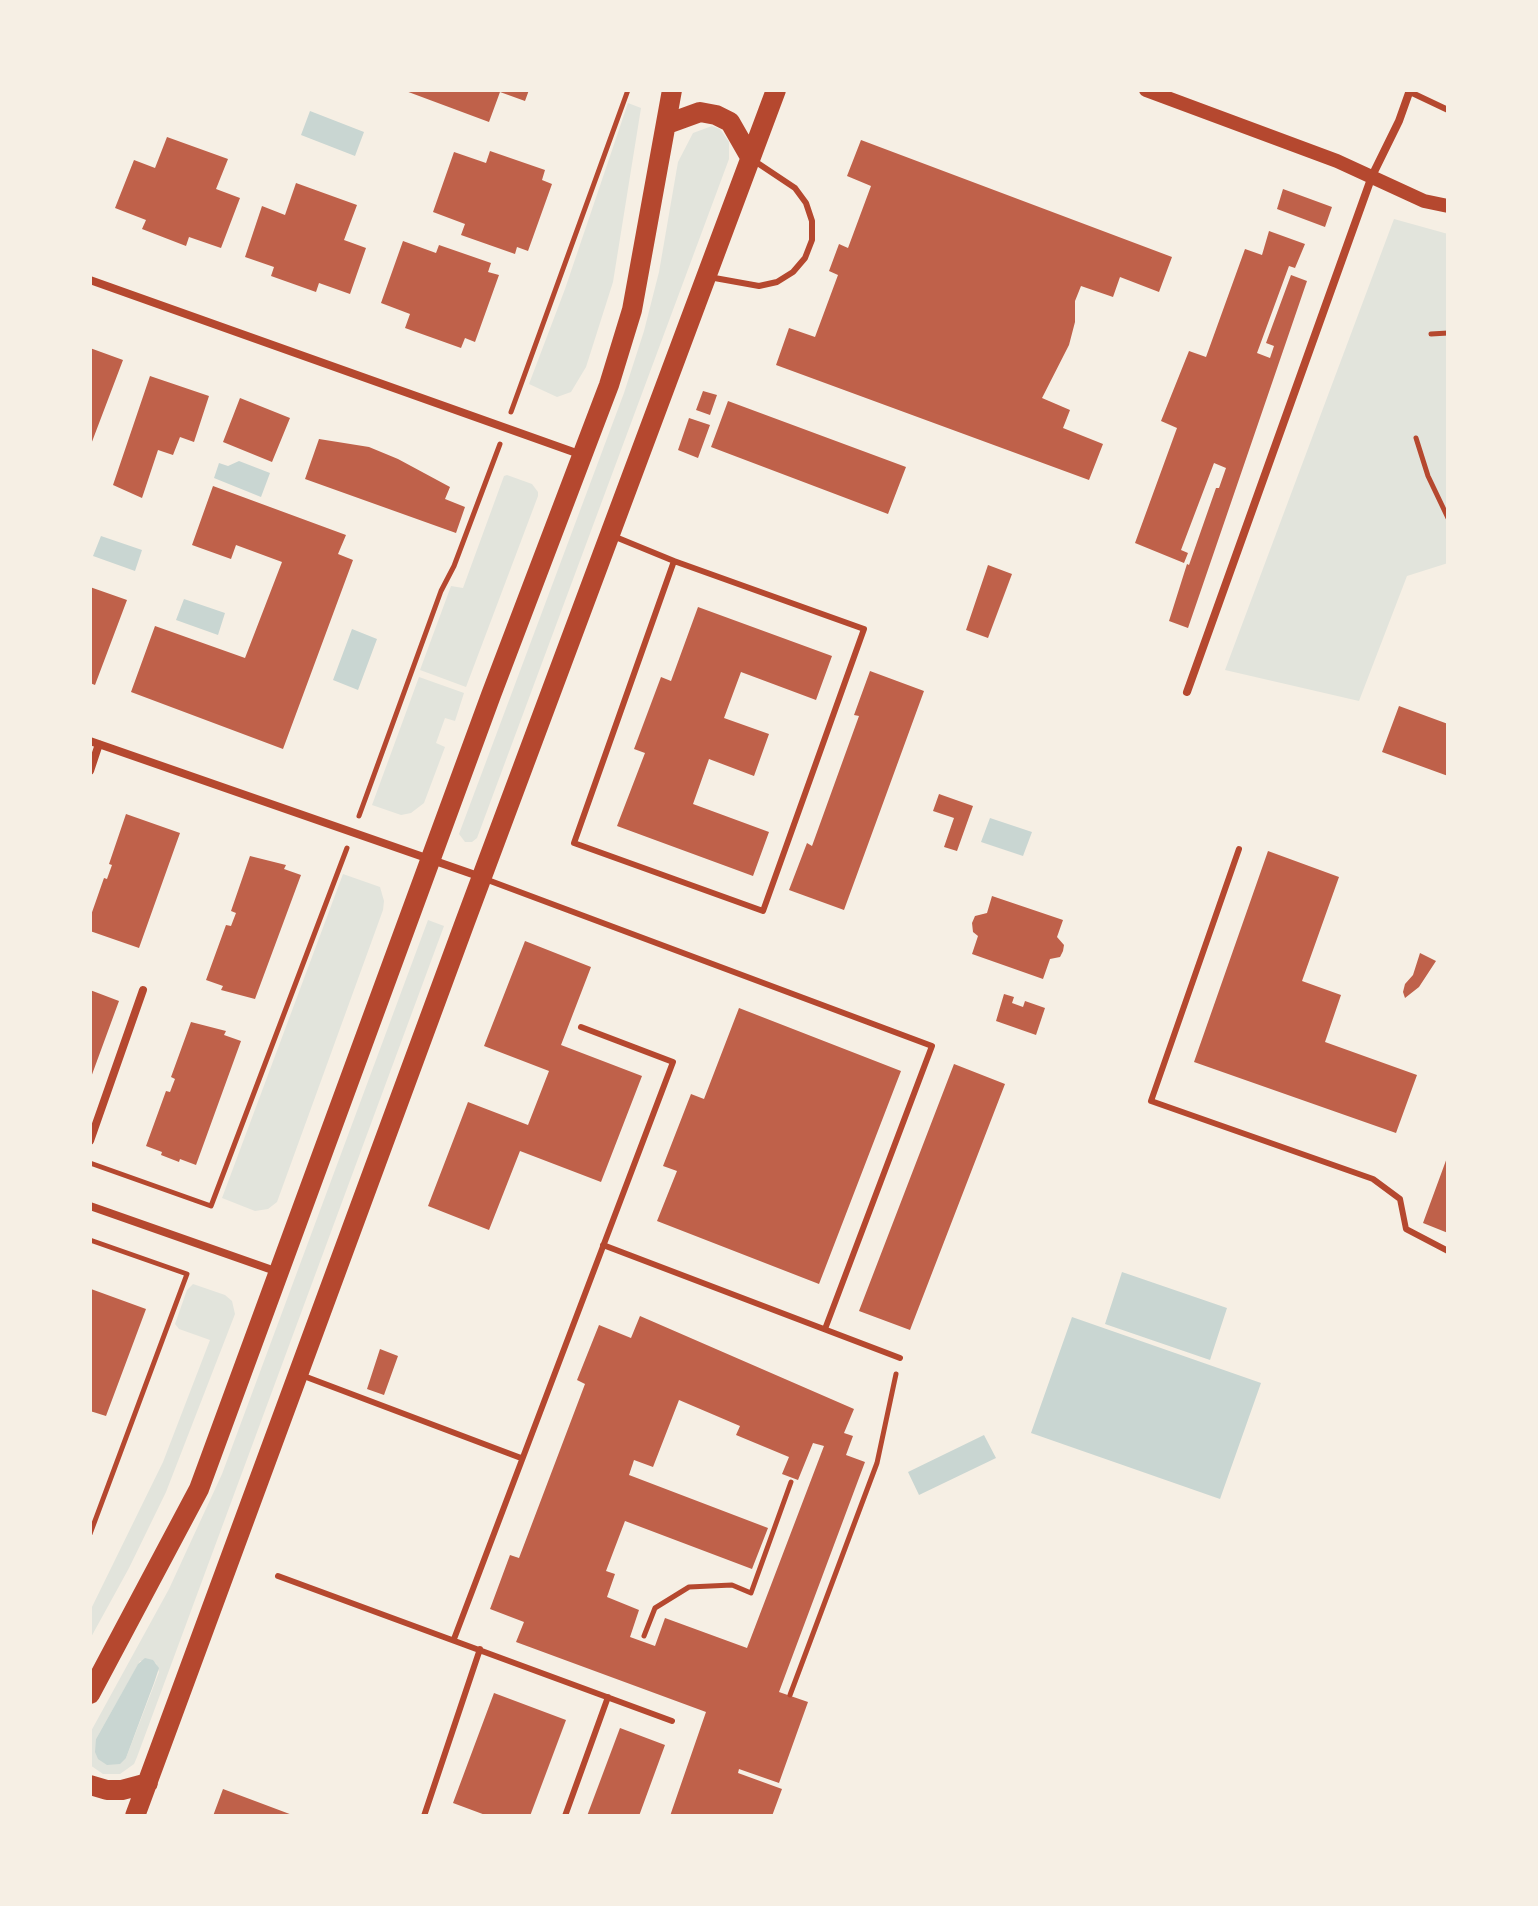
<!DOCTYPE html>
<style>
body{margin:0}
#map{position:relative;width:1538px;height:1906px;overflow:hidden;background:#f6efe4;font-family:"Alegreya Sans",sans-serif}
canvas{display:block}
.frame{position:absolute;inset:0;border:92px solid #f6efe4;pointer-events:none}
</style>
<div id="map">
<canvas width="1538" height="1906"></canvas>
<div class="frame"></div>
</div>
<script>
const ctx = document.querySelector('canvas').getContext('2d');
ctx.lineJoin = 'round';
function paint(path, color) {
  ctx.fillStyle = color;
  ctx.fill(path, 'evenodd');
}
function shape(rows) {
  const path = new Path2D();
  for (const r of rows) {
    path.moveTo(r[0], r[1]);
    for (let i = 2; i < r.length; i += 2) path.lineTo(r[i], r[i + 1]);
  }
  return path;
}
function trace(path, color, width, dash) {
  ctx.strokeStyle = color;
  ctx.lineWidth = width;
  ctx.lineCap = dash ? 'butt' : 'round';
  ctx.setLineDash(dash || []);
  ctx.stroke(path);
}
const green = shape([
 [628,103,641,108,613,282,586,367,571,392,557,397,529,384,565,289],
 [712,126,720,129,729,142,729,159,477,838,472,842,465,842,459,834,624,393,644,331,659,272,678,162,693,133],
 [1394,219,1448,234,1448,563,1407,576,1359,701,1225,670],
 [507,475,532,484,538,492,538,496,466,687,420,670,451,586,463,588,504,476],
 [419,677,464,693,455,721,445,718,436,743,445,747,424,803,411,813,401,815,372,805],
 [343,874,380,887,384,901,383,910,277,1202,268,1209,255,1211,222,1198],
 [428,920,444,926,137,1757,134,1764,120,1774,103,1774,90,1765,90,1733,169,1589,222,1474],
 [140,1661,156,1663,159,1672,126,1758,96,1739],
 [193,1284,225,1295,232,1301,235,1314,166,1492,129,1568,90,1639,90,1611,163,1462,210,1340,179,1329,175,1324,187,1290]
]);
const water = shape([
 [310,111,364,132,355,156,301,135],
 [239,461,270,473,261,497,214,478,219,463,228,466],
 [101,536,142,550,135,571,93,556],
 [184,599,225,613,218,635,176,620],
 [352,629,377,639,358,690,333,680],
 [990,818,1032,832,1023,856,981,842],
 [1122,1272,1227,1308,1210,1360,1105,1324],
 [1072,1317,1261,1383,1220,1499,1031,1433],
 [984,1435,996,1458,919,1495,908,1472],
 [145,1658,153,1660,159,1668,154,1683,126,1758,120,1764,107,1765,98,1759,95,1752,96,1739,138,1664]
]);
const building = shape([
 [403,90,529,90,525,101,500,92,489,122],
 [167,137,228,159,216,189,240,198,221,248,189,237,186,246,142,229,146,220,115,208,134,160,155,168],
 [861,140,1172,257,1159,292,1120,277,1113,297,1081,286,1075,301,1075,322,1069,345,1042,398,1070,410,1063,428,1103,444,1089,480,776,365,789,328,815,337,838,275,829,271,839,244,848,248,871,186,847,176],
 [490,151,545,170,542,180,552,184,528,251,517,247,515,254,461,235,465,224,433,212,454,152,486,163],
 [296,183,357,205,344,240,366,248,350,294,319,283,316,292,271,276,274,267,245,257,262,206,285,215],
 [1283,189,1332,207,1325,227,1277,209],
 [1269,231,1305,244,1295,268,1289,266,1257,353,1270,358,1274,346,1266,343,1291,275,1307,281,1188,628,1169,621,1187,564,1189,565,1216,488,1219,488,1226,468,1214,463,1181,550,1188,553,1184,563,1135,543,1177,428,1161,421,1189,351,1206,357,1245,249,1262,255],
 [403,241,436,253,439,245,491,263,488,272,499,275,475,342,465,338,461,348,405,328,410,314,381,303],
 [90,348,123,360,90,447],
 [150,376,209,396,194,442,180,437,173,455,158,450,142,498,113,485],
 [703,391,717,395,710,415,696,410],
 [240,398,290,418,272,462,223,442],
 [728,401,906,467,888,514,711,447],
 [689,418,710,425,698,458,678,450],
 [319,439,369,447,398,459,450,487,445,499,465,507,456,533,305,479],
 [213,486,346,535,338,554,353,560,283,749,131,692,155,626,245,658,282,562,236,545,231,559,192,545],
 [988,565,1012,574,988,638,966,630],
 [90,587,127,600,95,685,90,683],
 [698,607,832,656,816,700,741,672,724,718,769,734,754,776,709,759,693,804,769,832,753,876,617,826,645,753,634,749,661,677,671,681],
 [870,671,924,691,844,910,789,890,807,843,812,846,859,716,854,715],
 [1399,706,1448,724,1448,776,1382,752],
 [939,794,973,806,957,851,944,847,954,818,933,811],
 [126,814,180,833,139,948,90,931,90,918,104,878,107,879,112,865,109,864],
 [1268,851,1339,877,1302,981,1341,995,1325,1042,1417,1075,1396,1133,1194,1062],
 [250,856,286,865,284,869,301,875,255,999,221,990,223,986,206,980,226,925,231,926,236,913,231,911],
 [992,896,1063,920,1057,937,1064,945,1063,951,1060,957,1050,959,1043,979,972,954,978,936,973,932,972,923,975,916,987,913],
 [525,941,591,967,561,1045,642,1076,601,1182,520,1151,489,1230,428,1206,468,1102,528,1125,549,1071,484,1046],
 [1420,953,1436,961,1419,987,1405,998,1403,992,1405,984,1413,975],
 [90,990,119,1001,90,1080],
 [1004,994,1014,997,1012,1003,1023,1007,1025,1001,1045,1008,1036,1035,996,1021],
 [739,1008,901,1071,819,1284,657,1221,677,1171,663,1166,691,1094,704,1099],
 [191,1022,226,1031,224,1035,241,1041,196,1165,180,1159,179,1162,161,1155,162,1152,146,1146,166,1091,170,1092,175,1079,171,1077],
 [954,1064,1005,1084,910,1330,859,1311],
 [1448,1155,1448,1233,1423,1223],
 [91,1289,146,1309,106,1416,90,1411],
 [640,1316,854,1409,844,1433,853,1436,846,1455,865,1462,779,1692,808,1702,779,1783,739,1769,738,1773,782,1789,772,1816,670,1816,706,1712,516,1642,524,1622,490,1609,510,1555,519,1558,585,1384,577,1380,599,1325,631,1338],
 [679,1400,740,1426,736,1435,789,1457,782,1474,798,1480,813,1443,824,1446,747,1648,665,1618,655,1646,630,1637,639,1610,607,1597,615,1574,606,1571,625,1521,752,1569,768,1528,629,1475,634,1460,653,1467],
 [380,1349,398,1356,384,1395,367,1389],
 [494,1693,566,1720,530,1816,488,1816,453,1803],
 [620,1728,665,1745,639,1816,587,1816],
 [223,1789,295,1816,213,1816]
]);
const path = shape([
 [1431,334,1448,333],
 [511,412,628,90],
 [1416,438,1428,476,1448,518],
 [359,816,441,591,454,566,500,444],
 [90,1163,211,1206,347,848],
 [90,1240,187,1274,90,1534],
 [644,1636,655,1608,689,1587,732,1585,751,1593,791,1482],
 [790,1695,877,1463,896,1374]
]);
const service = shape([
 [1410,92,1448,110],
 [709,277,759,286,777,282,793,272,805,258,812,240,812,221,806,203,795,188,753,160],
 [613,536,674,561,574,843,763,911,864,629,674,561],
 [1239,849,1151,1101,1373,1179,1400,1199,1406,1229,1448,1251],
 [485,879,932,1046,825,1329],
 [603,1245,900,1358],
 [301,1375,521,1458],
 [278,1576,672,1721],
 [454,1639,673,1062,581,1027],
 [424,1816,480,1649],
 [565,1816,608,1697]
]);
const minor = shape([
 [90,280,582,455],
 [1187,692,1372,176,1399,121,1410,90],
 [90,741,481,877],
 [90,771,99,744],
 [90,1141,143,990],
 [90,1206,278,1272]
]);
const tertiary = shape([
 [1146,90,1337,161,1424,201,1448,206]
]);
const primary = shape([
 [667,124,700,112,716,115,730,122,750,157],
 [90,1694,199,1489,491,695,609,385,632,310,672,90],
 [90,1785,107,1790,122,1790,148,1783],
 [135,1816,465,922,776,90]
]);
paint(green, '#e2e4dc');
paint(water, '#c9d6d2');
paint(building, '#bf614a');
trace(path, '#b5482f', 5);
trace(service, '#b5482f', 6);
trace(minor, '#b5482f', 8);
trace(tertiary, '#b5482f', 14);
trace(primary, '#b5482f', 20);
</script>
